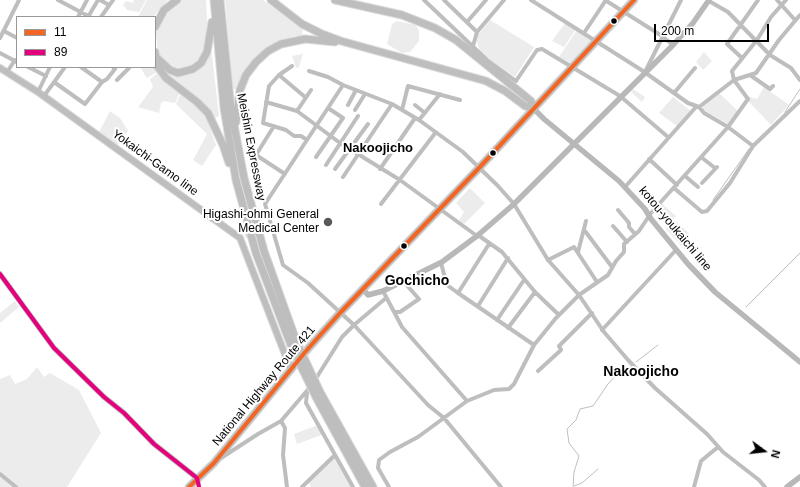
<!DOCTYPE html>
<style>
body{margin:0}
#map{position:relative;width:800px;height:487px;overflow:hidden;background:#fff;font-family:Arial,sans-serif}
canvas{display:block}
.legend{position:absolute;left:16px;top:16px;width:140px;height:52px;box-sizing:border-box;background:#fff;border:1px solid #999;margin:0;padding:5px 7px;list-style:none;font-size:12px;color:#000}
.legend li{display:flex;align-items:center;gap:8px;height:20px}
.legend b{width:20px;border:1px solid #999}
.north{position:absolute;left:744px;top:431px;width:40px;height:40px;-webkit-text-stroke:3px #fff;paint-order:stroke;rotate:105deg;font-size:11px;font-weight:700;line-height:16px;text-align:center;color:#000}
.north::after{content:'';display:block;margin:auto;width:14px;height:18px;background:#000;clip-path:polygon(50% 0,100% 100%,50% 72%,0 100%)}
.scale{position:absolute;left:654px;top:24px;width:115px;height:18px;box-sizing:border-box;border:2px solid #000;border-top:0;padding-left:5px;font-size:12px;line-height:14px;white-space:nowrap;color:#000;-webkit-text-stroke:3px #fff;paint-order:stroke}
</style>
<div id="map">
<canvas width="800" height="487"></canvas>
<ul class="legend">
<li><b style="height:5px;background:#f26522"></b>11</li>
<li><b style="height:5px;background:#e5007d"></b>89</li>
</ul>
<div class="north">N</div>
<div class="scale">200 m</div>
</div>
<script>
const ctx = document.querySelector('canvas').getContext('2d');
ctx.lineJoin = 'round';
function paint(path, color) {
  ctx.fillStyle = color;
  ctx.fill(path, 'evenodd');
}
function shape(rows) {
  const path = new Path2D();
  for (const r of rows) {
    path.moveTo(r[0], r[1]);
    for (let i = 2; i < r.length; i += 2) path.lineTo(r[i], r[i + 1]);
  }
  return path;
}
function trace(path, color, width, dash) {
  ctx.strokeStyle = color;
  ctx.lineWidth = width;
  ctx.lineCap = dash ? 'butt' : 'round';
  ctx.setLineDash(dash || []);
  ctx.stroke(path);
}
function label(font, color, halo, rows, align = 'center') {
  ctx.font = font + ' Arial,sans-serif';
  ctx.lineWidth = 4;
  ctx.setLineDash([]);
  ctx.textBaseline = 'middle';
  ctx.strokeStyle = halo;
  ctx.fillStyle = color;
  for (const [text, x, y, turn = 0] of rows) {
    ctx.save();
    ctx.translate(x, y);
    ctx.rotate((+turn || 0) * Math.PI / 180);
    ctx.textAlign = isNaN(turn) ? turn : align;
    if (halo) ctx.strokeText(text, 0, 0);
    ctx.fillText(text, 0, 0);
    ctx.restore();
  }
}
const green = shape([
 [134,0,146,0,139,12,127,10,123,5,126,1,133,3],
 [147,0,168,0,153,17,138,17],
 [182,0,206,0,208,35,203,52,197,62,188,68,177,70,169,66,160,59,157,46,156,33,158,22,168,10],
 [225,0,263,0,303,29,302,36,295,36,285,39,264,50,252,61,243,75,238,89,233,89],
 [490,20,534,47,515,77,484,56,480,51,477,42,478,35],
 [397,21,416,25,419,31,419,41,410,52,402,53,387,44,392,24],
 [565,23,576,29,564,47,552,41],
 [577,30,592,39,570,63,559,57],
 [704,52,712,61,703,70,696,62],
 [209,54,212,55,219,116,215,118,205,106,170,78,171,75,179,76,187,75,195,71],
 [303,54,299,67,296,68,292,56],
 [140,67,155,67,157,72,147,78],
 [158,73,180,92,175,103,164,101,161,103,159,113,138,107,153,87,150,79],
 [764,87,789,105,771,125,748,101,750,97,757,99],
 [633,89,645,97,642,102,631,92],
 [181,93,196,104,205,115,216,145,202,166,193,160,207,134,176,104],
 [719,93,738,111,728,124,703,110,703,106],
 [673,97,691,111,677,126,659,113],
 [110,111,120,118,128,131,116,147,98,134],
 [470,188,485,203,464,224,459,220,464,212,456,203],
 [661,203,676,216,667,226,654,211],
 [674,220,689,233,687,237,690,243,684,249,666,229],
 [15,301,19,307,0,323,0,313],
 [37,367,44,377,50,373,79,390,101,433,67,487,0,487,0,379,10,375,15,384,27,379],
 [318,425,324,434,297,444,294,434],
 [335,455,353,487,311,487,308,482]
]);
const stream = shape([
 [785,112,800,89],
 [713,200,749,149],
 [746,307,800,253],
 [636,362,658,345],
 [574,486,582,483,598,469],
 [573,487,574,472,579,456,569,443,567,429,576,420,580,409,593,406,608,384,617,374,631,366]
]);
const streetTunnel = shape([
 [240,238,272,227]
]);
const street = shape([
 [58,0,90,17],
 [100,0,109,5],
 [424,0,487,60,516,81,537,50,542,49,620,96,668,137],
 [444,0,477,32],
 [531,0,643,71,688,103,699,107,704,113,728,127,753,146],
 [605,0,662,36,673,45],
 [777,0,795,20],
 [709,1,728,12,770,55,791,68,800,80],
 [78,17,87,0],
 [88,17,98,0],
 [101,17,113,0],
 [467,22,486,0],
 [4,31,17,38],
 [584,33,606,0],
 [0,38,19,0],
 [473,46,477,32,504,0],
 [0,53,17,62],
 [742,58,727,44,758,0],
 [292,66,279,75,269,86,263,123,286,130,294,136,301,136,307,140],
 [28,67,46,76],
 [646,70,681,0],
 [309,71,328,77,343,85],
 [7,72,15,60],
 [279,75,305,97],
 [750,75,770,89,773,86],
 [117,80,129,68],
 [54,82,85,104,102,82,81,67],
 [102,82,107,79,115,69,113,67],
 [38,92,50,67],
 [674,93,695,68],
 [44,96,65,67],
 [266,102,297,111,340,143,400,180,477,236],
 [348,105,356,90],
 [415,105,425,113],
 [699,107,734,80,732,71,757,40,771,17,786,0],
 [355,110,365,94],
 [402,110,408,86,460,100],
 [297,111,311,90],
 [419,120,440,94],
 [274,126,256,155,285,174],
 [316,157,343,118,328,108],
 [701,157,715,168],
 [649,159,677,185],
 [326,165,358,116],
 [335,169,368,124],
 [380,169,415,118],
 [685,176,698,187],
 [343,177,392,104],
 [702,183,717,167],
 [625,187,696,107],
 [674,188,702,212,707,211,730,183,753,146,800,101],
 [381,204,436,132],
 [618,210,629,223,629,227,635,234],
 [613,226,627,242],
 [585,231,612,267],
 [478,235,502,252,535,292,559,315],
 [489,244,458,293,534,345],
 [578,252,586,221],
 [548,260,574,247,597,282],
 [441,263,447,285,458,293],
 [383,291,402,327,467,401,418,437,390,452,379,460,378,468,389,487],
 [478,306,508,258],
 [394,312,400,312,419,299,403,281],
 [497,320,524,280],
 [508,328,535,292],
 [602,330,676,250],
 [538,371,561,350,559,346,592,313],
 [315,380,342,337,354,325,386,298],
 [307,393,306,403,353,487],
 [467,401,494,390,509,389,514,384,534,345,556,318,579,295,608,275,616,261,624,252,624,244,639,231,651,213,728,127,748,99,734,80,756,73,779,40,800,15],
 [281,421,285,428,283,455,287,487],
 [221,458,258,434,281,421,311,386],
 [0,474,16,487],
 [198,478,199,487],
 [302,487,335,455],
 [501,487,444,418,428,405,354,325,308,283,283,265,265,204,343,85,392,104,419,120,463,152,498,186,514,204,548,260,579,295,604,332,628,360,655,388,707,434,723,452,759,480,765,487],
 [694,487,701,461,718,447]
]);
const secondary = shape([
 [534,109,544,119,619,181,645,209,651,219,688,264,715,292,800,362],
 [0,274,54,348,104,397,124,413,154,444,197,478],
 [363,289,368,295,383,291,442,262,477,236,514,204,673,45,693,23,709,0],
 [787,487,800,477]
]);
const primary = shape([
 [0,68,38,92,240,238,291,370]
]);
const highway = shape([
 [214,0,224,108,236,180,256,253,292,348],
 [220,0,231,109,244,178,264,251,297,343],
 [271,0,302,24,322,34,341,41,486,81,505,91,525,106,534,109],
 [335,0,402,15,435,28,456,40,531,101,534,109],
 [155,27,164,10,177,0],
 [155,52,156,57,170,70,178,73,193,69,201,63,207,52,212,22],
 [155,63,166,78,197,102,208,113,223,145,229,163],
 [236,122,240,90,246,75,256,62,268,51,281,44,305,39,335,42],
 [320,392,373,487],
 [316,397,365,487],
 [189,487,214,463,306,351,340,313,479,168,634,0]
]);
const highwayBridge = shape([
 [297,343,320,392],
 [292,348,316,397]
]);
const bus1 = shape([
 [189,487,214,463,306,351,340,313,479,168,634,0]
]);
const bus2 = shape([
 [0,274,54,348,104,397,124,413,154,444,197,478,199,487]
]);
const markers = [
 [614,21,3.5,"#000"],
 [493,153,3.5,"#000"],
 [328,222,5,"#595959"],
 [404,246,3.5,"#000"]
];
const streetNames = [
 ["Meishin Expressway",251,147,79],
 ["Yokaichi-Gamo line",155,163,36],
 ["kotou-youkaichi line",675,229,50],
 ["National Highway Route 421",264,386,-50]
];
const poiNames = [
 ["Higashi-ohmi General",319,215],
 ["Medical Center",319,229]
];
const neighbourhoodNames = [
 ["Nakoojicho",378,148]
];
const quarterNames = [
 ["Gochicho",417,281],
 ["Nakoojicho",641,372]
];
paint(green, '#ececec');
trace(stream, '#bfbfbf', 1);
trace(streetTunnel, '#d9d9d9', 4, [4, 2]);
trace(primary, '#dbdbdb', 8);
trace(highway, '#dbdbdb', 9);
trace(street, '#bebebe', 4);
trace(secondary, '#b8b8b8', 5.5);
trace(primary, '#bebebe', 6);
trace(highway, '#bebebe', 7);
trace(highwayBridge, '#dbdbdb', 9, []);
trace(highwayBridge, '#bebebe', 7);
trace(bus1, '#f26522', 4);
trace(bus2, '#e5007d', 4);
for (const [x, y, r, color] of markers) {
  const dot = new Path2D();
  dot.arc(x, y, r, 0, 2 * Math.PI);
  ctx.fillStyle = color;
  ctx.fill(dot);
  trace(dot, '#fff', 1.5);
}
label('12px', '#000', '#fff', streetNames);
label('12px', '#000', '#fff', poiNames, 'right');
label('bold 13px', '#000', '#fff', neighbourhoodNames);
label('bold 14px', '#000', '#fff', quarterNames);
</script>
